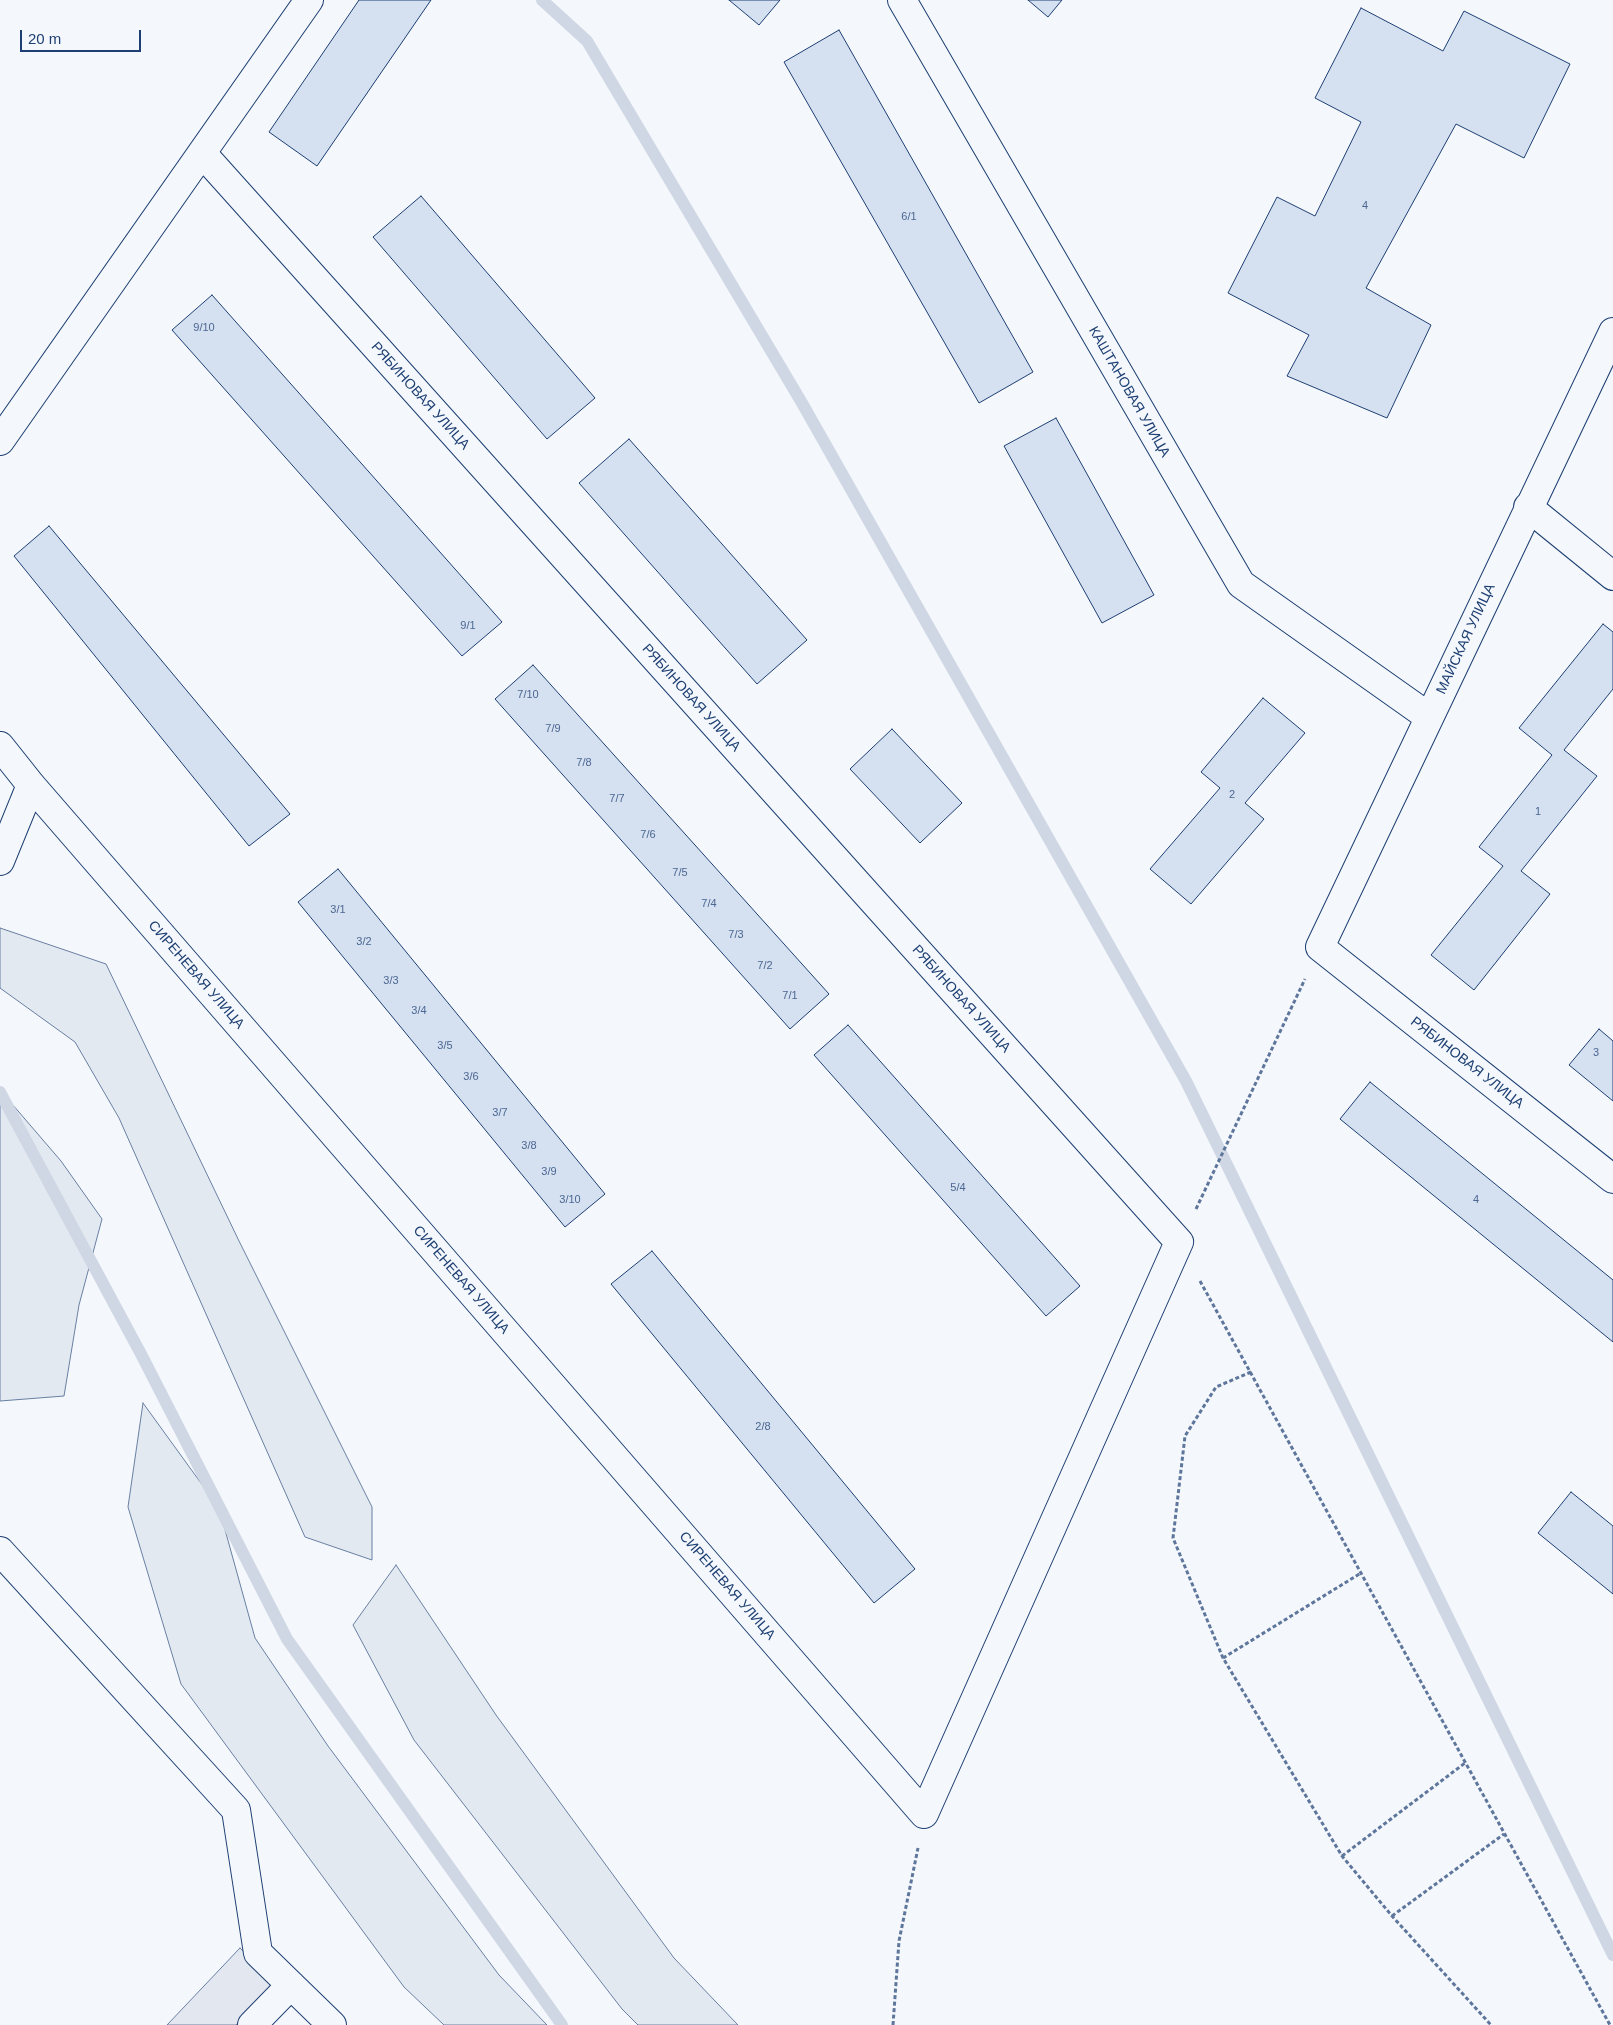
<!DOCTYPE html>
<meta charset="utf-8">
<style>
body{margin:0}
#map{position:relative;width:1613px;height:2025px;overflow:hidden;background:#f4f7fb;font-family:Helvetica,sans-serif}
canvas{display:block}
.scale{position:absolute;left:20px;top:30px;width:121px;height:22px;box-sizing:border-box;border:2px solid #1d3f73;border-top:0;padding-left:6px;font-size:15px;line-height:18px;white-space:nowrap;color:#1d3f73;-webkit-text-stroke:4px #f4f7fb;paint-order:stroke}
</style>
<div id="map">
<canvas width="1613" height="2025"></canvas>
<div class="scale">20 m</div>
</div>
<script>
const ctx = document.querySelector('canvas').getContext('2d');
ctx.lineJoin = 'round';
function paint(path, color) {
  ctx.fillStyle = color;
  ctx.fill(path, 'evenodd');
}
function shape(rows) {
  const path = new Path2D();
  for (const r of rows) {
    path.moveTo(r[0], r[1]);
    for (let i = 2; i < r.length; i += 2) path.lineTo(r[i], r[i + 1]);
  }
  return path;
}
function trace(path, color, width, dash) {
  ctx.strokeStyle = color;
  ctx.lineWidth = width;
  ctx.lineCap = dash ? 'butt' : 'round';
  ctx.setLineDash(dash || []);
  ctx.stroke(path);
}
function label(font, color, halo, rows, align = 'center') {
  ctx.font = font + ' Helvetica,sans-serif';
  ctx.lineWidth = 4;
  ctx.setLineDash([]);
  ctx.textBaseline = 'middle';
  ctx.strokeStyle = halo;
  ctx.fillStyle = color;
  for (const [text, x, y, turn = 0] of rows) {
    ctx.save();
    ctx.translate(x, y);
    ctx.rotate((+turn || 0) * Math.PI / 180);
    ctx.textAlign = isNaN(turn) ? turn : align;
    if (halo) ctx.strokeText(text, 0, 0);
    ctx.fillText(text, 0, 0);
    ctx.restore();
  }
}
const green = shape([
 [0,928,106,964,239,1241,372,1507,372,1560,305,1537,119,1118,75,1042,0,988,0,928],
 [0,1090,61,1161,102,1219,79,1305,64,1396,0,1401,0,1090],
 [143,1403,219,1508,255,1638,328,1746,499,1975,547,2025,444,2025,404,1987,181,1684,128,1507,143,1403],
 [396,1565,496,1715,674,1958,738,2025,638,2025,622,2009,414,1740,353,1625,396,1565]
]);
const parking = shape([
 [240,1948,275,1984,236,2025,167,2025,240,1948]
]);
const stream = shape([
 [542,0,587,41,802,403,1186,1081,1613,1955],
 [0,1092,141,1354,287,1639,562,2025]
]);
const building = shape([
 [359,0,431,0,317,166,269,132,359,0],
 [729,0,780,0,759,25,729,0],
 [1028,0,1062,0,1048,17,1028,0],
 [1361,8,1443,51,1464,11,1570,64,1524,158,1456,124,1366,288,1431,325,1387,418,1287,376,1309,335,1228,293,1277,197,1315,216,1361,122,1315,98,1361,8],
 [839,30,1033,372,979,403,784,62,839,30],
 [421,196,595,398,547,439,373,237,421,196],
 [212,295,502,622,462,656,172,330,212,295],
 [1056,418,1154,595,1102,623,1004,446,1056,418],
 [629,439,807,640,757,684,579,483,629,439],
 [49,526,290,814,249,846,14,556,49,526],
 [1603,624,1613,632,1613,689,1564,750,1597,776,1521,871,1550,894,1474,990,1431,955,1503,866,1479,847,1552,755,1519,728,1603,624],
 [533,665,829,994,790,1029,495,699,533,665],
 [1263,698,1305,733,1245,803,1264,819,1191,904,1150,869,1220,788,1201,772,1263,698],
 [892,729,962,803,920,843,850,769,892,729],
 [338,869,605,1194,565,1227,298,902,338,869],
 [848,1025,1080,1286,1046,1316,814,1055,848,1025],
 [1599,1029,1613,1041,1613,1101,1569,1065,1599,1029],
 [1370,1082,1613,1280,1613,1342,1340,1119,1370,1082],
 [652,1251,915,1569,874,1603,611,1284,652,1251],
 [1571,1492,1613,1526,1613,1594,1538,1533,1571,1492]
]);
const path = shape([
 [1196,1209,1305,979],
 [1200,1281,1610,2025],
 [1251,1372,1216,1387,1185,1436,1173,1538,1223,1658,1342,1856,1392,1916,1491,2025],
 [1223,1658,1361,1573],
 [1342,1856,1465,1763],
 [1392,1916,1504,1834],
 [893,2025,899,1941,918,1848]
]);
const minor = shape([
 [902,0,1241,584,1429,717],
 [1613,332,1320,947,1613,1179],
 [0,441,309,0],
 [1528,507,1613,576],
 [0,746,31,785,924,1814,1179,1242,202,153],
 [0,861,31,785],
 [0,1551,236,1810,258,1953,332,2025],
 [252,2025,291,1985]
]);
const numberNames = [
 ["4",1365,206],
 ["6/1",909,217],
 ["9/10",204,328],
 ["9/1",468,626],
 ["7/10",528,695],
 ["7/9",553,729],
 ["7/8",584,763],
 ["2",1232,795],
 ["7/7",617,799],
 ["1",1538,812],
 ["7/6",648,835],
 ["7/5",680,873],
 ["7/4",709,904],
 ["3/1",338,910],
 ["7/3",736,935],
 ["3/2",364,942],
 ["7/2",765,966],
 ["3/3",391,981],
 ["7/1",790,996],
 ["3/4",419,1011],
 ["3/5",445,1046],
 ["3",1596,1053],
 ["3/6",471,1077],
 ["3/7",500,1113],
 ["3/8",529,1146],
 ["3/9",549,1172],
 ["5/4",958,1188],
 ["3/10",570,1200],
 ["4",1476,1200],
 ["2/8",763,1427]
];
const streetNames = [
 ["КАШТАНОВАЯ УЛИЦА",1129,392,60],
 ["РЯБИНОВАЯ УЛИЦА",420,396,48],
 ["МАЙСКАЯ УЛИЦА",1466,639,-65],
 ["РЯБИНОВАЯ УЛИЦА",691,698,48],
 ["СИРЕНЕВАЯ УЛИЦА",196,975,49],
 ["РЯБИНОВАЯ УЛИЦА",961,999,48],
 ["РЯБИНОВАЯ УЛИЦА",1467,1063,38],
 ["СИРЕНЕВАЯ УЛИЦА",461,1280,49],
 ["СИРЕНЕВАЯ УЛИЦА",727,1586,49]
];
paint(green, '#e3e9f0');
trace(green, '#687fa3', 1);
paint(parking, '#e3e8f0');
trace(parking, '#687fa3', 1);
trace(stream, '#cfd7e4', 12);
paint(building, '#d5e0f0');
trace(building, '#1d3f73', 1);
trace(minor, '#1d3f73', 30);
trace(path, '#5e769c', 3, [4, 2.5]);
trace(minor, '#f4f7fb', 28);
label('11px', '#4b6792', null, numberNames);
label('14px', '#1d3f73', '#f4f7fb', streetNames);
</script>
